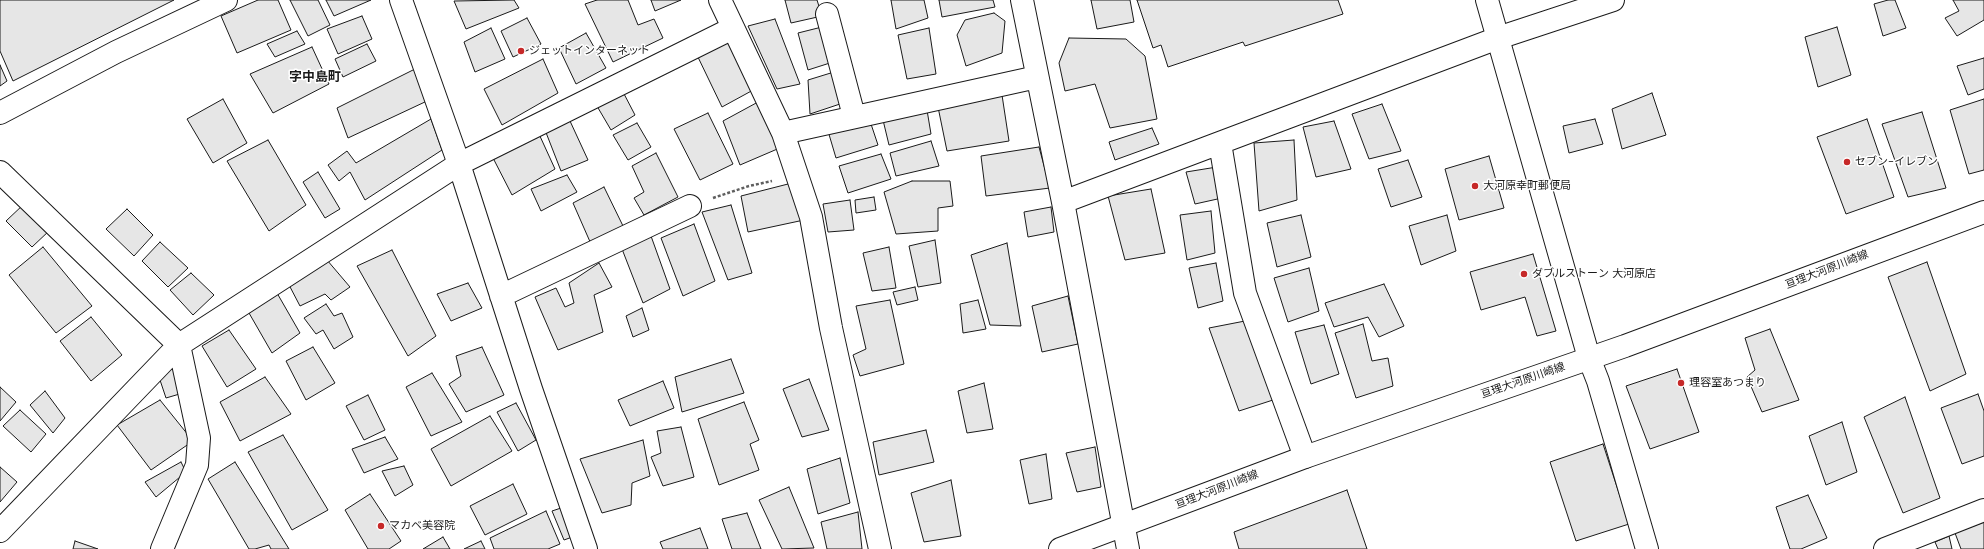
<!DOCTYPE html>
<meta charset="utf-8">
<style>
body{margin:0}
canvas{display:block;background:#fff}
</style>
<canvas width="1984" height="549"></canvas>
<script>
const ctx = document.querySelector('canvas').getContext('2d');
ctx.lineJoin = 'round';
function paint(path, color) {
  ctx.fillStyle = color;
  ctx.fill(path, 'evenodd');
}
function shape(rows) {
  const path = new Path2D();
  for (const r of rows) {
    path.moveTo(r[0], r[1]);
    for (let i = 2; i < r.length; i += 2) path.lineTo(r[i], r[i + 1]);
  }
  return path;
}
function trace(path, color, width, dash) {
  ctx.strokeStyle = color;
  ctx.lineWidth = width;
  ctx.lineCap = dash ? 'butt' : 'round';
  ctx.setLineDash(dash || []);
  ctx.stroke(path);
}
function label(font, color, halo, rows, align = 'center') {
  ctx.font = font + ' "DM Sans","Noto Sans JP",sans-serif';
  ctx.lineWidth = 3;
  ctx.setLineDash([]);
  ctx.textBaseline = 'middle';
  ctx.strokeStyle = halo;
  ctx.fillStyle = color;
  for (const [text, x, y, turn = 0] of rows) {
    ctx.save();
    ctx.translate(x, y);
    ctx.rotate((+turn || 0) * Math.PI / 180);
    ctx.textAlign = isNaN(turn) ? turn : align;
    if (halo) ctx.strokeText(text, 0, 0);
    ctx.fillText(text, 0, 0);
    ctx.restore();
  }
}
const building = shape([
 [0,0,174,0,13,81,0,51,0,0],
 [258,0,278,0,291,30,237,53,221,16,258,0],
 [290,0,318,0,330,25,308,36,290,0],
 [326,0,371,0,334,16,326,0],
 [514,0,519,8,466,29,454,1,514,0],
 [597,0,628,0,638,25,654,19,663,38,613,62,585,4,597,0],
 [651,0,681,0,655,11,651,0],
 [785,0,817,0,822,16,791,23,785,0],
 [891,0,924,0,928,18,896,29,891,0],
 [939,0,993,0,995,7,942,17,939,0],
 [1091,0,1130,0,1134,22,1097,29,1091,0],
 [1137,0,1338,0,1343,14,1245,46,1243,42,1168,67,1161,45,1153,48,1137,0],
 [1888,0,1895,0,1906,28,1883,36,1874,4,1888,0],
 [1953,0,1984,0,1984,20,1957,36,1945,18,1959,11,1953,0],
 [994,13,1005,21,1002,53,966,66,957,35,965,20,994,13],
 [362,16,372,39,338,54,327,29,362,16],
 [527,18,541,44,513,57,501,31,527,18],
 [775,19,800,84,777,89,748,26,775,19],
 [822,27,833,62,808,70,798,33,822,27],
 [1837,27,1851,75,1818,87,1805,37,1837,27],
 [491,28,505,59,475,72,464,42,491,28],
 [929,28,936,74,907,79,898,35,929,28],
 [297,31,305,44,275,57,267,44,297,31],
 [586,33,606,68,576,84,559,48,586,33],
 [728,37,755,89,722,107,696,53,728,37],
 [1069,38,1126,39,1145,56,1157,119,1110,128,1095,84,1065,91,1059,63,1069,38],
 [367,44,376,61,343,77,335,59,367,44],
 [312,47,329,84,273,113,250,74,312,47],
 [1984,58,1984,89,1968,95,1957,66,1984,58],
 [543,59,558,93,502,125,484,89,543,59],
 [0,65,7,81,0,86,0,65],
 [415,69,427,101,348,138,337,108,415,69],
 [834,72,840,104,810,114,808,80,834,72],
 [622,90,635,115,611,130,594,101,622,90],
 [1652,93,1666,135,1622,149,1612,109,1652,93],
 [1002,95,1009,141,947,151,938,107,1002,95],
 [223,99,247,143,213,163,187,119,223,99],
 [1984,99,1984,170,1969,174,1950,110,1984,99],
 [758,102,782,147,740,165,723,121,758,102],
 [1382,104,1401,151,1369,159,1352,114,1382,104],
 [927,110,931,134,889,145,883,120,927,110],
 [1922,112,1946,188,1908,197,1882,124,1922,112],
 [708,113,733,164,700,180,674,129,708,113],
 [431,119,442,150,365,200,350,172,339,181,328,165,347,151,356,163,431,119],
 [1595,119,1603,144,1569,153,1563,126,1595,119],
 [1867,119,1894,197,1846,214,1817,137,1867,119],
 [570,121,588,160,561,171,545,130,570,121],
 [870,121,878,145,836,158,828,131,870,121],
 [1334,121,1351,169,1316,177,1303,127,1334,121],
 [637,123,651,147,628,160,613,135,637,123],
 [1152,128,1159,144,1115,160,1109,142,1152,128],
 [539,134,555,169,512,195,492,156,539,134],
 [268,140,306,205,269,231,227,161,268,140],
 [1294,140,1297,200,1259,211,1254,143,1294,140],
 [931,141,939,166,896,176,890,153,931,141],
 [1039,147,1050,188,986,196,981,156,1039,147],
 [656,153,678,197,644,215,634,198,644,192,632,166,656,153],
 [881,154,891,179,848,193,839,166,881,154],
 [1489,156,1504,208,1459,220,1445,169,1489,156],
 [1408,160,1422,197,1391,207,1378,169,1408,160],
 [1217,167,1222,198,1195,204,1186,172,1217,167],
 [318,172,340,209,325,218,303,182,318,172],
 [567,175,577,192,541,211,531,189,567,175],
 [912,181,950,181,953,206,938,208,938,231,896,234,884,192,912,181],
 [792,183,804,220,748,232,741,196,792,183],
 [604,187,624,228,591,244,573,203,604,187],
 [1151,189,1165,253,1125,260,1108,196,1151,189],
 [874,197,876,210,856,213,855,200,874,197],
 [850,200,854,230,828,232,823,204,850,200],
 [24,204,50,230,32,247,6,221,24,204],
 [731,205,752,273,728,280,702,212,731,205],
 [1051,207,1054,232,1028,237,1024,212,1051,207],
 [127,209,153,235,134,256,106,229,127,209],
 [1211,211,1215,253,1187,260,1180,215,1211,211],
 [1301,215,1311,257,1277,267,1267,223,1301,215],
 [1447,215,1456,251,1421,265,1409,226,1447,215],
 [694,224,715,281,683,296,661,238,694,224],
 [651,236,670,289,643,303,622,249,651,236],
 [935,240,941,283,918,287,909,246,935,240],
 [160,242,188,268,168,287,142,261,160,242],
 [1007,243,1021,326,990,325,971,255,1007,243],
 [43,247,92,306,56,333,9,275,43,247],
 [889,247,896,288,872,291,863,253,889,247],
 [392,250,436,336,408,356,357,266,392,250],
 [1533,254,1556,331,1537,336,1525,297,1481,310,1470,272,1533,254],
 [327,260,350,287,331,300,325,294,300,306,288,283,327,260],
 [1927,262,1966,374,1930,391,1888,277,1927,262],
 [599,263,612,287,594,295,603,332,558,350,535,297,556,288,565,307,574,303,569,283,599,263],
 [1216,263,1223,301,1198,308,1189,268,1216,263],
 [1309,268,1319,311,1288,322,1274,278,1309,268],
 [191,273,214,295,193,315,170,290,191,273],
 [468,283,482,308,451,321,437,294,468,283],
 [1384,284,1404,326,1379,337,1368,317,1334,327,1325,303,1384,284],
 [915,287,918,300,897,305,893,292,915,287],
 [277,293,300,333,272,353,249,313,277,293],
 [1068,296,1078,344,1042,352,1032,306,1068,296],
 [890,300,904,364,860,376,853,355,866,349,856,306,890,300],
 [978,300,986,329,963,333,960,304,978,300],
 [326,304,334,316,342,313,353,337,334,349,323,330,316,334,304,318,326,304],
 [642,308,649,330,633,337,626,316,642,308],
 [91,317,122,355,91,381,60,341,91,317],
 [1245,321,1273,400,1239,411,1209,328,1245,321],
 [1363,324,1372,361,1388,358,1393,386,1356,398,1335,333,1363,324],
 [1324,325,1339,374,1311,384,1295,332,1324,325],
 [1770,329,1799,400,1762,412,1747,377,1755,370,1745,338,1770,329],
 [229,330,256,369,227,387,202,346,229,330],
 [313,347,335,383,306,400,286,361,313,347],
 [482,347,504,395,466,412,449,384,461,376,456,356,482,347],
 [731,359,744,393,682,412,675,377,731,359],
 [174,368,183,393,166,398,158,374,174,368],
 [1677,369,1699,432,1650,449,1626,386,1677,369],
 [432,373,462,422,431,436,406,387,432,373],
 [265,377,291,414,240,441,220,402,265,377],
 [809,379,829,430,802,437,783,389,809,379],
 [663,381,674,408,630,426,618,400,663,381],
 [984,383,993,429,967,433,958,391,984,383],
 [0,387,16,402,0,421,0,387],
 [45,391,65,418,53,433,30,405,45,391],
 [1978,394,1984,411,1984,456,1962,464,1941,408,1978,394],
 [368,395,385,430,364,440,346,406,368,395],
 [1905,397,1940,498,1903,513,1864,417,1905,397],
 [160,400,193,441,151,470,117,425,160,400],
 [744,402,759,440,750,444,759,470,719,485,698,419,744,402],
 [516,403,536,440,518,451,497,412,516,403],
 [20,410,46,434,31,452,3,426,20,410],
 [490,416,512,451,451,486,431,449,490,416],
 [1842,422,1857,472,1826,485,1809,436,1842,422],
 [681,427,694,477,663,486,651,457,661,453,657,431,681,427],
 [926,430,934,462,879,475,873,442,926,430],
 [283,435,328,510,292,530,248,452,283,435],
 [385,437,398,459,364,473,352,449,385,437],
 [643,440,650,476,632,483,631,505,602,513,580,459,643,440],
 [1603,444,1629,524,1576,541,1550,462,1603,444],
 [1095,447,1101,487,1077,492,1066,453,1095,447],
 [1046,454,1052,499,1029,504,1020,460,1046,454],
 [840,458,850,503,818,514,807,469,840,458],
 [181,462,186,472,156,497,145,482,181,462],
 [235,462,289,549,271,549,269,545,255,549,249,549,208,479,235,462],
 [404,466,413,485,395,496,382,471,404,466],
 [0,467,17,482,0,502,0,467],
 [951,480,961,536,924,542,911,493,951,480],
 [513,484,527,514,485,535,470,506,513,484],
 [789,487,814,548,782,549,759,500,789,487],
 [1347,490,1367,549,1239,549,1234,532,1347,490],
 [370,494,401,541,389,549,368,549,345,510,370,494],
 [1808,495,1827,538,1801,549,1790,549,1776,507,1808,495],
 [564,507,575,536,564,540,552,511,564,507],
 [546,511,560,544,548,549,494,549,490,538,546,511],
 [858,512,862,549,827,549,821,522,858,512],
 [747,513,761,549,732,549,722,519,747,513],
 [1984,522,1984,549,1961,549,1955,533,1984,522],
 [700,528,708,549,663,549,660,542,700,528],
 [1949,536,1952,549,1938,549,1935,542,1949,536],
 [443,537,450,549,423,549,443,537],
 [75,541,98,549,73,549,75,541],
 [481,541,485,549,464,549,481,541]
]);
const path = shape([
 [713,198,749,186,772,181]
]);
const street = shape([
 [401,0,459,164,531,389,586,549],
 [720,0,783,133,811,217,831,328,880,549],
 [1022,0,1063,202,1128,549],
 [827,14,854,116],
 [0,113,116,52,226,0],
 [783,133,1037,77],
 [1220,143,1245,293,1305,457],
 [0,172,179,345,199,438,197,465,162,549],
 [1063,202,1498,38,1613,0],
 [501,296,690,206],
 [1589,358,1598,381,1647,549],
 [0,531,179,345,459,164,733,28],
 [1885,549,1984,510]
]);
const secondary = shape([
 [1487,0,1589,358]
]);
const primary = shape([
 [1060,549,1305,457,1625,346,1984,212]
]);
const markers = [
 [521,51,4,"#c62828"],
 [1847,162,4,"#c62828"],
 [1475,186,4,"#c62828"],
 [1524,274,4,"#c62828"],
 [1681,383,4,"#c62828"],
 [381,526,4,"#c62828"]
];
const poiNames = [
 ["ジェットインターネット",529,51],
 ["セブン-イレブン",1855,162],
 ["大河原幸町郵便局",1483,186],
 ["ダブルストーン 大河原店",1532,274],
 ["理容室あつまり",1689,383],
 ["マカベ美容院",389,526]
];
const streetNames = [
 ["亘理大河原川崎線",1827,270,-21],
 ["亘理大河原川崎線",1523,381,-19],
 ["亘理大河原川崎線",1217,490,-21]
];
const quarterNames = [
 ["字中島町",315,78]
];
paint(building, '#e6e6e6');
trace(building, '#1a1a1a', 1);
trace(street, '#1a1a1a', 24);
trace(secondary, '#1a1a1a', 24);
trace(primary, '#1a1a1a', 24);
trace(path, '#5f5f5f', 2.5, [3, 2]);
trace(street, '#fff', 22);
trace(secondary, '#fff', 22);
trace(primary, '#fff', 22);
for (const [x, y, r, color] of markers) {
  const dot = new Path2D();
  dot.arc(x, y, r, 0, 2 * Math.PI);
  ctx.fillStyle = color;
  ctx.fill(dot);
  trace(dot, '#fff', 1.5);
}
label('11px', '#1a1a1a', '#fff', poiNames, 'left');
label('11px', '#1a1a1a', '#fff', streetNames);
label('bold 13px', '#1a1a1a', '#fff', quarterNames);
</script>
